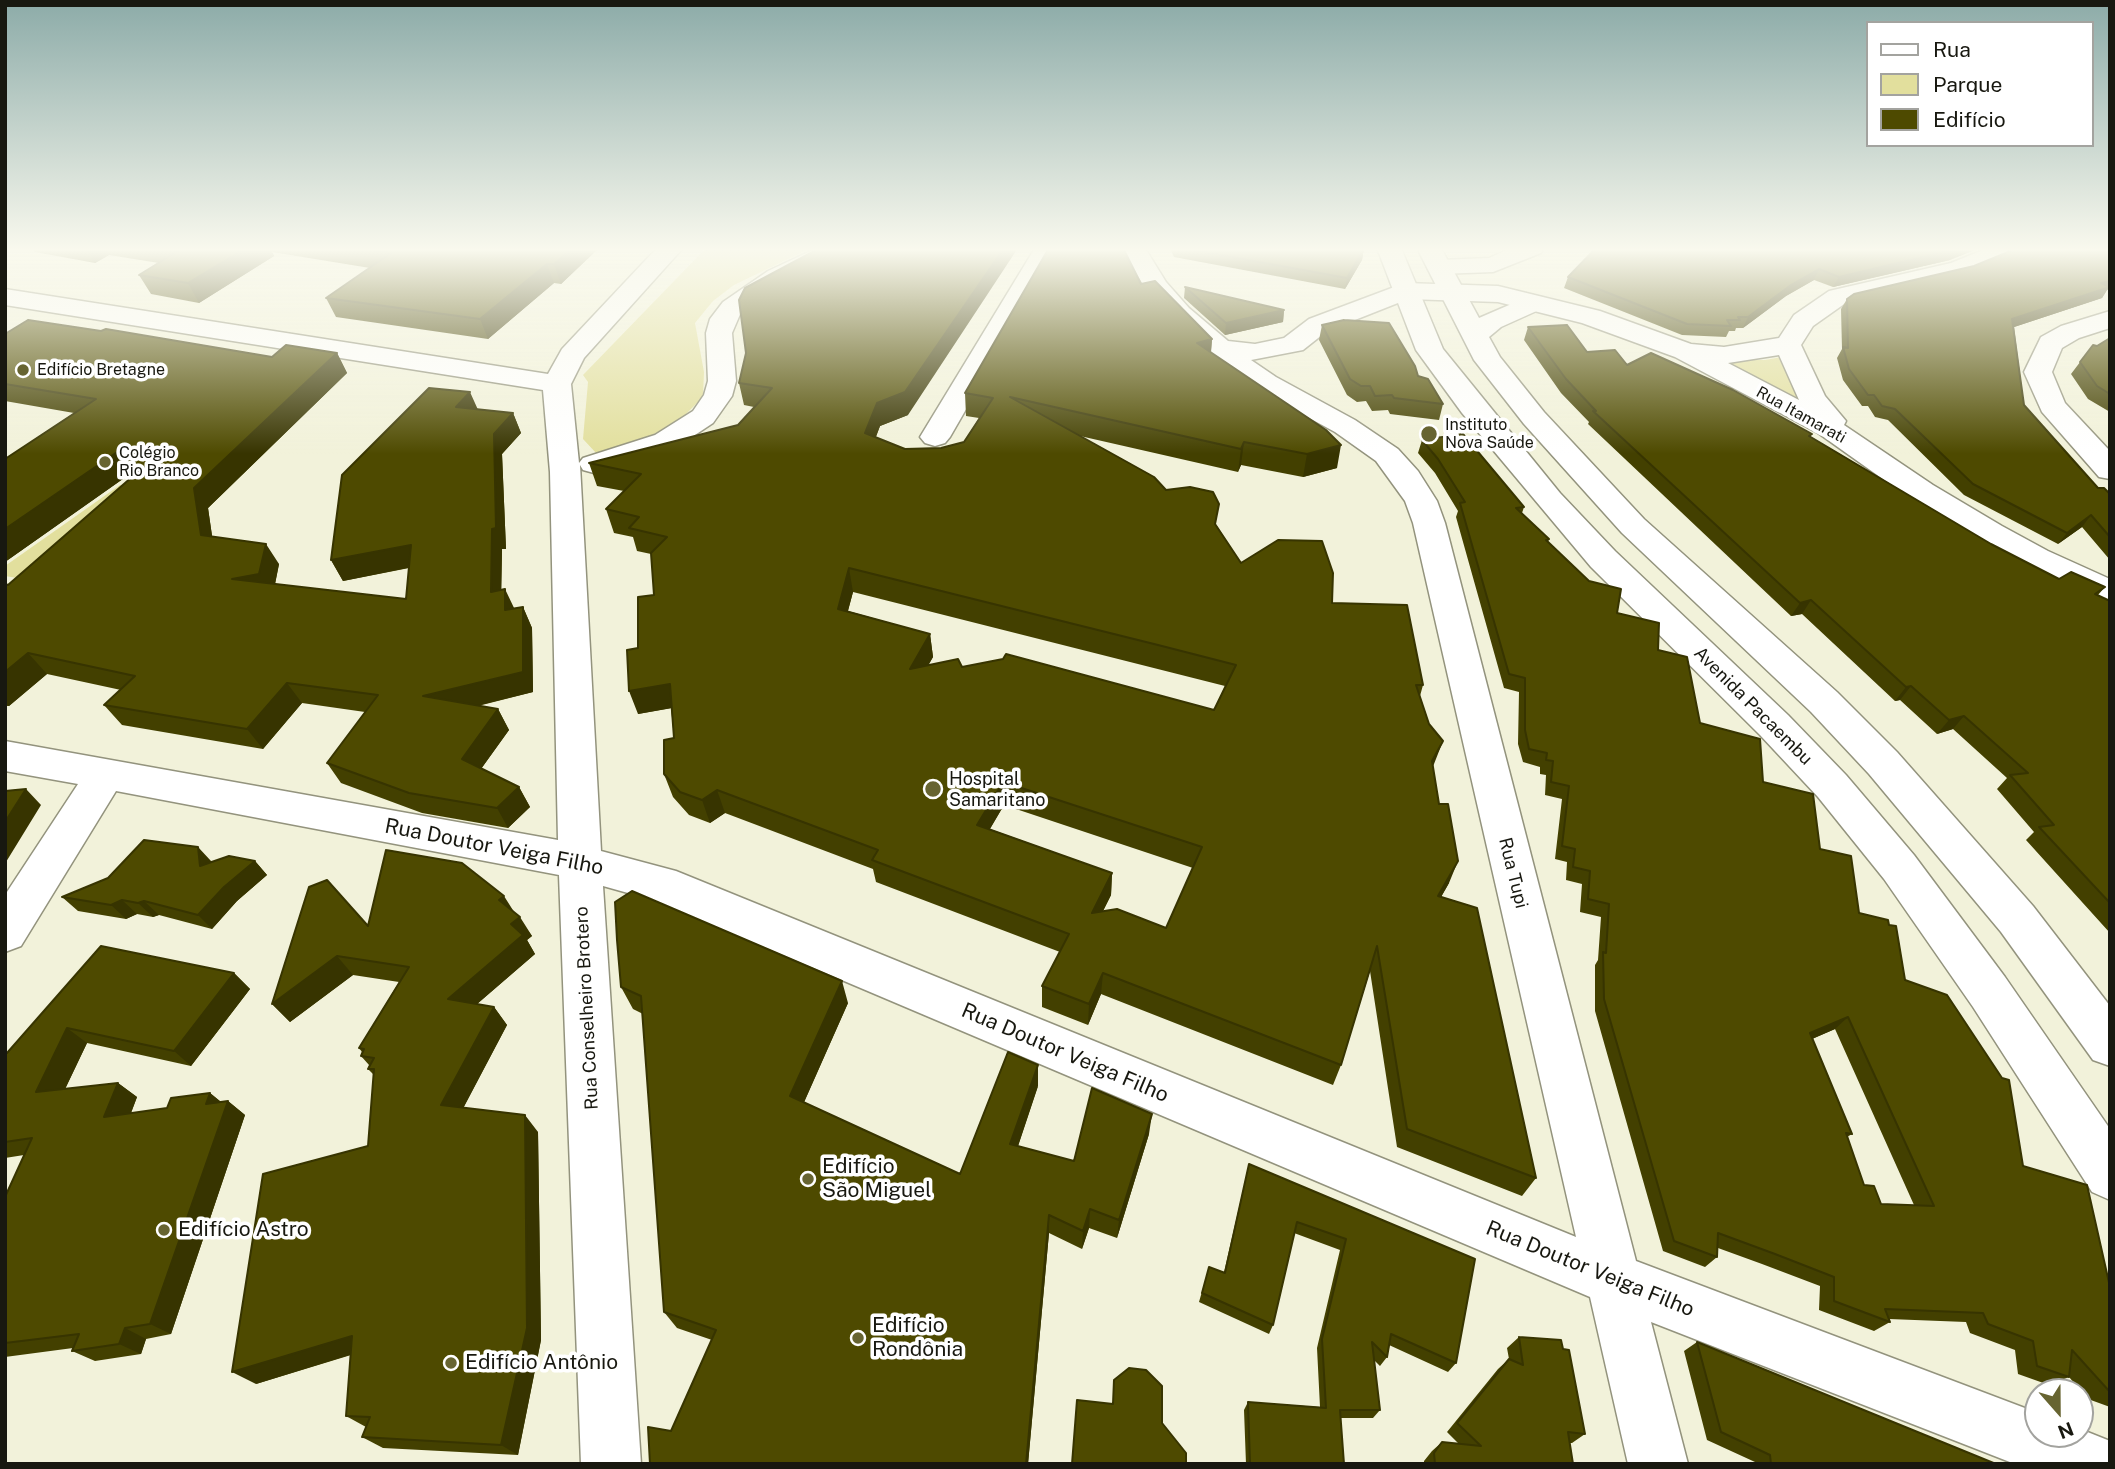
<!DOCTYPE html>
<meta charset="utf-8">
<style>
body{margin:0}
#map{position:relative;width:2115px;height:1469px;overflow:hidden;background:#f2f2da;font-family:"Public Sans",sans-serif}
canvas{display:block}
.frame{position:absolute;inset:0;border:7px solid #181810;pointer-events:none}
.legend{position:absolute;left:1866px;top:21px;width:228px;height:126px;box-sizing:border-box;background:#fff;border:2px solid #a3a39f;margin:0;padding:9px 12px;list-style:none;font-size:21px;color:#181810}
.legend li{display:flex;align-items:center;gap:14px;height:35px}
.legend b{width:35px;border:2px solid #a3a39f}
.north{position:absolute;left:2024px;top:1378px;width:70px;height:70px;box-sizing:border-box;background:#fff;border:2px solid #a3a39f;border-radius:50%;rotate:159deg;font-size:19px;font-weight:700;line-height:28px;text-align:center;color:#181810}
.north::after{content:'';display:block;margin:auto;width:24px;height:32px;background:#676431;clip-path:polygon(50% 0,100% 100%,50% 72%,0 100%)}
</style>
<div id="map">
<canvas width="2115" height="1469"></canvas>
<div class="frame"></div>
<ul class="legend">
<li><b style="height:9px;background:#fff"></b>Rua</li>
<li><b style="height:19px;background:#e2df9d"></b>Parque</li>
<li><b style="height:19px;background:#4e4a00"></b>Edifício</li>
</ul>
<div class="north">N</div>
</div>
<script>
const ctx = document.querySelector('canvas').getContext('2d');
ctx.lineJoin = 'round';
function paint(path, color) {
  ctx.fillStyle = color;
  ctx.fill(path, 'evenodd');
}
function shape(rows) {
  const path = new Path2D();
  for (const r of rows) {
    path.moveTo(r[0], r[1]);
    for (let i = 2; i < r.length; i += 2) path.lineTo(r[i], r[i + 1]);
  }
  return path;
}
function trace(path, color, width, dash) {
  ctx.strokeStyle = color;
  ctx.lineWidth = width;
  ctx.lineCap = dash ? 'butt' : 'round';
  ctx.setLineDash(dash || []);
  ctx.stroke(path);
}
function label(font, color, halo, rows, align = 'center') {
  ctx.font = font + ' "Public Sans",sans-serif';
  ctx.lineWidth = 7;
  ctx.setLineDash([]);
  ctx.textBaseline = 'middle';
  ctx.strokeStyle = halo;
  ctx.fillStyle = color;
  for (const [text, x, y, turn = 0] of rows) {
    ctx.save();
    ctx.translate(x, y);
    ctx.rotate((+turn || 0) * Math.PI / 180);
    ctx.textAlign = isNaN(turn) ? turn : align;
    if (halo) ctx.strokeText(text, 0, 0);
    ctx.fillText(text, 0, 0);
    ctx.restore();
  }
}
const green = shape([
 [706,248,811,248,734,285,713,301,695,323,704,372,703,397,681,419,652,435,597,454,583,439,588,382,583,375],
 [1782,357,1804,403,1717,360,1765,360],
 [120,485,156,488,42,582,5,576,5,566]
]);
const minor = shape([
 [657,248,683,248,584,358,571,384,579,463,583,458,655,435,693,411,704,395,708,381,706,333,710,319,723,302,768,271,817,248,849,248,846,253,786,281,741,312,732,333,736,381,732,396,713,423,677,447,605,470,594,473,583,470,580,465,601,851,676,871,1576,1237,1413,523,1405,501,1376,461,1335,432,1256,389,1171,320,1147,291,1121,248,1145,248,1166,282,1189,308,1228,341,1255,344,1284,338,1309,319,1405,283,1498,286,1600,311,1691,344,1724,347,1779,338,1794,315,1829,291,1951,263,1988,248,2022,248,2019,253,1967,274,1847,302,1813,326,1801,345,1825,396,1846,421,1844,425,1933,485,2002,526,2048,551,2110,579,2110,604,2024,567,1911,499,1818,433,1675,357,1582,323,1498,302,1408,299,1327,331,1303,350,1251,360,1276,377,1355,420,1398,449,1418,471,1437,501,1445,523,1636,1261,2038,1413,2038,1434,2080,1434,2080,1429,2110,1441,2110,1464,2015,1464,1651,1322,1688,1464,1628,1464,1590,1297,653,900,603,886,641,1464,581,1464,559,875,116,791,21,946,5,952,5,895,78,784,5,771,5,741,558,840,550,472,543,390,5,305,5,289,548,374,562,349,657,248],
 [1779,355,1799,400,1728,363,1779,355],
 [1035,248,1059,248,950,437,945,443,935,446,925,443,920,437,1035,248],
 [1511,248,1544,248,1541,253,1493,272,1439,274,1430,272,1427,267,1430,262,1439,260,1489,258,1511,248],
 [2110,311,2110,328,2079,338,2062,348,2052,372,2065,403,2110,451,2110,479,2099,477,2042,412,2024,372,2041,337,2061,326,2110,311]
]);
const major = shape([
 [1377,248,1401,248,1443,349,1560,493,1615,551,1788,715,1846,775,1914,855,2005,977,2110,1129,2110,1200,2092,1192,1973,1007,1884,879,1818,797,1760,735,1591,567,1462,413,1416,350,1377,248],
 [1417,248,1441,248,1479,318,1523,299,1541,299,1545,304,1541,309,1501,327,1489,337,1500,357,1544,412,1644,519,1837,692,1897,752,2033,906,2110,1006,2110,1066,2093,1060,2001,932,1869,774,1811,712,1622,533,1524,424,1474,360,1417,248]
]);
const wall = shape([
 [32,248,599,248,561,284,554,283,488,339,336,317,326,298,370,268,272,252,274,256,199,303,151,294,139,275,159,263,109,255,95,263,35,252],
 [1170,248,1364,248,1362,260,1345,289,1174,257],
 [1950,260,1833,287,1814,280,1786,296,1743,328,1736,328,1735,331,1729,331,1726,337,1682,335,1564,288,1568,277],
 [1974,266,2107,290,2102,298,2014,327,2024,405,2098,488,2110,494,2110,560,2082,527,2058,544,1964,495,1888,420,1875,417,1868,406,1862,406,1843,380,1837,358,1842,349,1841,309,1847,299],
 [1141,284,1212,339,1211,353,1337,468,1303,477,1241,465,1238,472,1080,436,1166,490,1217,526,1241,563,1332,603,1423,685,1420,696,1433,766,1449,883,1441,897,1536,1178,1522,1196,1397,1147,1370,971,1341,1065,1333,1085,1101,994,1088,1025,1042,1007,1042,986,1060,952,876,882,873,869,725,813,710,823,689,815,673,797,664,774,674,738,671,708,638,714,638,648,654,595,651,554,637,551,633,537,614,533,606,509,624,491,597,486,589,463,738,425,754,407,744,405,739,383,746,353,908,415,880,426,876,437,905,449,941,448,964,442,979,418,966,416,965,393],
 [853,592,1225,686,1214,710,1003,659,962,667,928,665,933,657,930,634,848,611],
 [1004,805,1193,868,1166,928,1103,911,1111,895,1112,873,990,829],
 [1185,287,1284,310,1283,322,1225,335,1184,298],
 [1322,325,1418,376,1443,404,1439,420,1390,414,1388,410,1372,411,1366,401,1357,402,1347,395,1319,340],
 [1528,327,1587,352,1627,365,1811,437,1991,544,2059,579,2105,587,2098,595,2110,601,2110,933,2026,840,2034,832,1997,789,2007,778,1953,729,1937,734,1900,700,1895,701,1802,614,1791,616,1588,424,1589,422,1561,393,1524,340],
 [5,334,272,357,337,353,347,373,208,508,212,536,279,564,275,584,406,599,409,568,343,581,331,560,477,409,513,413,521,433,502,454,506,549,502,549,501,590,514,609,523,607,532,628,533,692,478,706,498,709,509,730,481,769,519,787,530,807,508,828,422,813,341,783,327,763,365,712,302,703,263,749,122,725,104,705,121,690,47,674,9,706,5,706,5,584,8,585,139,471,137,469,5,562,5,459,74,413,5,401],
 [2110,338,2110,412,2088,399,2071,374,2093,345,2097,346],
 [1422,440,1524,507,1522,513,1549,539,1548,542,1617,613,1658,650,1700,723,1763,782,1820,849,1859,913,1905,980,2023,1166,2110,1287,2110,1407,2088,1399,2069,1377,2049,1385,2018,1374,2015,1350,1970,1333,1966,1322,1889,1319,1890,1322,1874,1331,1819,1310,1820,1286,1762,1264,1718,1248,1717,1257,1705,1267,1663,1251,1595,1011,1595,965,1598,960,1601,917,1580,912,1582,884,1566,880,1567,862,1555,859,1562,799,1545,795,1546,775,1540,774,1540,767,1523,762,1518,744,1519,692,1504,688,1456,517,1458,511,1435,473,1418,453],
 [1835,1029,1914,1205,1881,1204,1864,1185,1847,1137,1852,1134,1812,1039],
 [211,861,255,861,267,875,237,901,212,929,159,915,153,917,137,914,126,919,78,911,62,897],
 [513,911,532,936,527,940,535,954,477,1004,494,1007,507,1025,463,1108,538,1132,541,1340,518,1455,383,1448,362,1437,366,1427,346,1416,351,1355,256,1384,368,1146,374,1075,368,1069,369,1065,361,1056,362,1052,359,1048,399,982,353,975,290,1022,272,1004,368,926],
 [101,946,234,973,250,989,191,1066,87,1043,65,1089,118,1083,137,1097,131,1113,167,1108,210,1093,221,1102,228,1101,245,1115,171,1334,146,1339,141,1354,95,1361,72,1351,73,1348,5,1357,5,1197,24,1155,5,1158,5,1052,7,1053],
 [621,987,848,1003,804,1102,960,1174,1038,1086,1018,1146,1074,1161,1149,1134,1117,1238,1089,1228,1082,1249,1049,1233,1028,1464,650,1464,671,1431,712,1340,677,1328,664,1312,643,1014,633,1009],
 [1249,1164,1475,1259,1456,1363,1448,1372,1389,1345,1387,1357,1380,1366,1374,1360,1380,1410,1373,1418,1340,1418,1344,1464,1246,1464,1244,1410,1248,1402,1320,1407,1317,1348,1340,1250,1294,1233,1273,1325,1269,1334,1199,1302,1209,1267,1224,1272],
 [1519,1337,1585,1434,1572,1443,1569,1443,1573,1464,1424,1464,1424,1461,1432,1451,1442,1442,1459,1444,1447,1432,1498,1369,1509,1359,1507,1348],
 [1697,1342,1996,1464,1755,1464,1755,1462,1707,1440,1684,1351]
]);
const shadedWall = shape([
 [86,248,105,248,109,255,95,263],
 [246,248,270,248,274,256,199,303,188,283],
 [572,248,599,248,561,284,554,264],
 [1004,248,1018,248,908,415,880,426,868,456,865,433,877,403],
 [1961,248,1980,248,1950,260,1833,287,1839,277],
 [1364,249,1362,260,1345,289,1347,278],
 [547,264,554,283,488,339,480,319],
 [1819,269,1814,280,1786,296,1743,328,1748,317,1791,285],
 [2110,281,2110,289,2107,290,2102,298,2005,330,2012,319,2101,283],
 [1284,310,1283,322,1225,335,1226,323],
 [1212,339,1210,361,1197,343],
 [337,353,347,373,208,508,215,556,201,535,194,488],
 [470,392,479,412,456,407],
 [513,413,521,433,502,454,506,549,502,549,501,613,491,592,494,434],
 [1244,442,1241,465,1238,472,1241,449],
 [1341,445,1337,468,1303,477,1307,454],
 [123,448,137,469,5,562,5,529],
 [2091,515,2082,527,2058,544,2067,533],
 [266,544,279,564,273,594,232,579],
 [411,545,422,565,343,581,331,560],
 [849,568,853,592,842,632,838,609],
 [505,589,515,610,505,610],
 [1811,600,1802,614,1791,616,1800,603],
 [523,607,532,628,533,692,435,716,423,696],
 [930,634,933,657,913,693,910,669],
 [28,653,47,674,9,706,5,703,5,672],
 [287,683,302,703,263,749,247,729],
 [670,684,678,707,638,714,629,691],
 [1911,686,1900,700,1895,701,1906,687],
 [498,709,509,730,473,780,462,759],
 [1964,716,1953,729,1937,734,1949,720],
 [1443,741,1434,764,1424,784,1432,761],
 [1003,782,1004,805,979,847,977,825],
 [519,787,530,807,508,828,497,808],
 [26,789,41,805,6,862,5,861,5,822],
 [717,790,725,813,710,823,702,800],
 [198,847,211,861,213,880,200,866],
 [255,861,267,875,237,901,212,929,198,915,224,887],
 [1458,861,1449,883,1429,918,1438,896],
 [1112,873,1111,895,1091,935,1092,913],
 [504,896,516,915,499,900],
 [122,900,137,914,126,919,111,905],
 [144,901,159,915,153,917,138,903],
 [520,917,532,936,527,940,535,954,462,1017,448,999,511,924],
 [337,956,353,975,290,1022,272,1004],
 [234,973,250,989,191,1066,174,1051],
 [1103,973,1101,994,1088,1025,1089,1004],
 [842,981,848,1003,798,1116,790,1096],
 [494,1007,507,1025,456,1122,441,1105],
 [1848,1017,1835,1029,1798,1045,1810,1033],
 [67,1028,87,1043,57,1106,36,1092],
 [1038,1065,1038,1086,1012,1164,1010,1144],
 [118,1083,137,1097,124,1131,104,1117],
 [210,1093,226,1106,228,1101,245,1115,171,1334,150,1324,206,1104],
 [1152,1114,1149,1134,1117,1238,1119,1220],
 [525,1115,538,1132,541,1340,518,1455,501,1445],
 [1090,1209,1089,1228,1082,1249,1083,1231],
 [1049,1215,1049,1233,1028,1464,1026,1464],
 [125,1328,146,1339,141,1354,119,1344],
 [352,1336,372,1348,256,1384,232,1372]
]);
const building = shape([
 [177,248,246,248,188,283,139,275,181,249,177,248],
 [361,248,572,248,554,264,547,264,480,319,326,298,391,253,361,248],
 [820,248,1004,248,905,392,877,403,865,433,905,449,941,448,964,442,993,398,965,393,1049,248,1123,248,1141,284,1155,281,1212,339,1197,343,1326,430,1341,445,1307,454,1244,442,1241,449,1010,397,1154,477,1166,490,1190,487,1213,492,1219,504,1215,524,1241,563,1278,540,1322,541,1333,573,1332,603,1407,605,1423,685,1416,685,1429,724,1443,741,1432,761,1439,804,1448,804,1458,861,1438,896,1477,908,1536,1178,1407,1129,1377,946,1341,1065,1103,973,1089,1004,1042,986,1069,934,872,860,878,850,717,790,702,800,680,792,664,774,664,740,674,738,670,684,629,691,627,650,638,648,638,597,654,595,651,553,667,537,629,528,639,517,606,509,641,474,589,463,738,425,772,388,739,383,746,353,739,300,745,288,820,248],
 [849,568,1158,645,1236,665,1214,710,1006,654,1003,659,962,667,958,659,910,669,930,634,838,609,849,568],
 [1003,782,1202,847,1166,928,1117,909,1092,913,1112,873,977,825,1003,782],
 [1183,248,1364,248,1364,249,1347,278,1183,248],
 [1596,248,1961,248,1839,277,1819,269,1791,285,1748,317,1738,317,1740,320,1727,320,1731,326,1687,324,1568,277,1596,248],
 [2018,248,2110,248,2110,281,2101,283,2110,287,2012,319,2024,405,2098,488,2104,488,2110,494,2110,537,2091,515,2067,533,1973,484,1895,409,1882,406,1874,395,1868,395,1849,369,1843,347,1848,348,1847,299,1854,294,1974,266,2018,248],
 [1185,287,1284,310,1226,323,1185,287],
 [28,320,101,331,106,329,272,357,286,345,337,353,194,488,201,535,266,544,259,574,232,579,406,599,411,545,331,560,342,475,429,388,470,392,456,407,513,413,494,434,496,528,492,529,491,592,505,589,505,610,523,607,523,672,423,696,498,709,462,759,519,787,497,808,409,793,327,763,378,695,287,683,247,729,104,705,135,676,28,653,5,672,5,584,8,585,140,470,123,448,5,529,5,459,96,399,5,384,5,334,28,320],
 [1344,320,1389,323,1415,366,1418,376,1428,379,1443,404,1394,398,1392,395,1375,396,1370,386,1361,386,1350,379,1322,325,1344,320],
 [1567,325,1587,352,1615,350,1627,365,1651,353,1733,390,1812,434,1809,436,1991,544,2059,579,2071,572,2105,587,2095,594,2110,601,2110,903,2039,827,2054,825,2010,775,2028,773,1964,716,1949,720,1911,686,1906,687,1811,600,1800,603,1593,411,1596,411,1566,379,1528,327,1567,325],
 [2110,338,2110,394,2097,386,2080,362,2093,345,2097,346,2110,338],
 [1463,434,1524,507,1516,508,1549,539,1546,540,1589,581,1621,589,1617,613,1659,623,1658,650,1687,657,1700,723,1760,739,1763,782,1813,794,1820,849,1851,856,1859,913,1888,920,1889,925,1896,926,1905,980,1947,995,2002,1078,2009,1080,2023,1166,2087,1185,2110,1287,2110,1392,2072,1350,2069,1377,2037,1366,2033,1341,1988,1324,1983,1313,1885,1309,1890,1322,1834,1301,1834,1277,1775,1254,1718,1233,1717,1257,1674,1241,1604,999,1603,952,1606,953,1609,904,1588,899,1590,871,1573,867,1575,849,1562,846,1569,786,1551,782,1553,761,1546,760,1547,753,1529,749,1525,730,1525,678,1509,674,1460,503,1465,502,1438,459,1422,440,1463,434],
 [1848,1017,1934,1206,1881,1204,1874,1186,1864,1185,1846,1133,1852,1134,1810,1033,1848,1017],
 [26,789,5,822,5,791,26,789],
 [144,840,198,847,200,866,229,856,255,861,224,887,198,915,144,901,138,903,122,900,111,905,62,897,108,878,144,840],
 [386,850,462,863,504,896,499,900,520,917,511,924,523,935,448,999,494,1007,441,1105,525,1115,527,1328,501,1445,362,1437,370,1417,346,1416,352,1336,232,1372,263,1174,368,1146,374,1069,368,1069,374,1058,361,1056,364,1049,359,1048,409,967,337,956,272,1004,309,887,327,880,368,926,386,850],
 [632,891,842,981,790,1096,960,1174,1008,1052,1038,1065,1010,1144,1074,1161,1092,1088,1152,1114,1119,1220,1090,1209,1083,1231,1049,1215,1026,1464,650,1464,648,1427,671,1431,716,1330,664,1312,641,996,621,987,617,940,615,902,632,891],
 [101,946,234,973,174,1051,67,1028,36,1092,118,1083,104,1117,167,1108,171,1098,210,1093,206,1104,228,1101,150,1324,125,1328,119,1344,72,1351,79,1334,5,1343,5,1197,32,1138,5,1142,5,1052,7,1053,101,946],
 [1249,1164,1475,1259,1456,1363,1391,1334,1387,1357,1372,1342,1380,1410,1340,1410,1344,1464,1250,1464,1248,1402,1326,1408,1322,1339,1346,1239,1297,1222,1273,1325,1202,1293,1209,1267,1225,1273,1249,1164],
 [1519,1337,1561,1340,1563,1349,1569,1350,1585,1434,1568,1432,1573,1464,1435,1464,1434,1453,1442,1442,1481,1446,1457,1423,1509,1359,1523,1365,1519,1337],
 [1697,1342,1996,1464,1771,1464,1770,1455,1721,1432,1697,1342],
 [1129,1368,1146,1370,1162,1386,1162,1423,1186,1453,1186,1464,1072,1464,1077,1400,1113,1404,1114,1380,1129,1368]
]);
const markers = [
 [23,370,7,"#676431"],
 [1429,434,9,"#676431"],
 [105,462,7,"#676431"],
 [933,789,9,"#676431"],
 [808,1179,7,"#676431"],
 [164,1230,7,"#676431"],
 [858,1338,7,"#676431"],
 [451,1363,7,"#676431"]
];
const farPoinames = [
 ["Edifício Bretagne",37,370],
 ["Instituto",1445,425],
 ["Nova Saúde",1445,443],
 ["Colégio",119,453],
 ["Rio Branco",119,471]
];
const farStreetnames = [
 ["Rua Itamarati",1801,415,29]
];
const streetNames = [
 ["Avenida Pacaembu",1753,706,45],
 ["Rua Tupi",1513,873,76],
 ["Rua Conselheiro Brotero",587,1008,-93]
];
const poiNames = [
 ["Hospital",949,779],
 ["Samaritano",949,800]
];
const nearStreetnames = [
 ["Rua Doutor Veiga Filho",494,847,11],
 ["Rua Doutor Veiga Filho",1065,1053,23],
 ["Rua Doutor Veiga Filho",1590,1269,22]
];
const nearPoinames = [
 ["Edifício",822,1167],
 ["São Miguel",822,1191],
 ["Edifício Astro",178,1230],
 ["Edifício",872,1326],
 ["Rondônia",872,1350],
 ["Edifício Antônio",465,1363]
];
paint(green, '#e2df9d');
trace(minor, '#93937d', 3);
trace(major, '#93937d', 3);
paint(minor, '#fff');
paint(major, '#fff');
paint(wall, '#434000');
paint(shadedWall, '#373400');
paint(building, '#4e4a00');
trace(building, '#373400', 2);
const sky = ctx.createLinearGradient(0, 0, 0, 454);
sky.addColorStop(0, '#8caba8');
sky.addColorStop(0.55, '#f9f9ee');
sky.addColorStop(1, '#f9f9ee00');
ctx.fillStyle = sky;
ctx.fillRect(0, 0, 2115, 454);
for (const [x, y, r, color] of markers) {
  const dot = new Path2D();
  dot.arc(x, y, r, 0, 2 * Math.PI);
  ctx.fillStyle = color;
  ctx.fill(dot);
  trace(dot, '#fff', 2.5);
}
label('16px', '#181810', '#fff', farPoinames, 'left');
label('16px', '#181810', '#fff', farStreetnames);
label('18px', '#181810', '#fff', streetNames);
label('18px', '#181810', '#fff', poiNames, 'left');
label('21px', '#181810', '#fff', nearStreetnames);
label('21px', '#181810', '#fff', nearPoinames, 'left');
</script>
